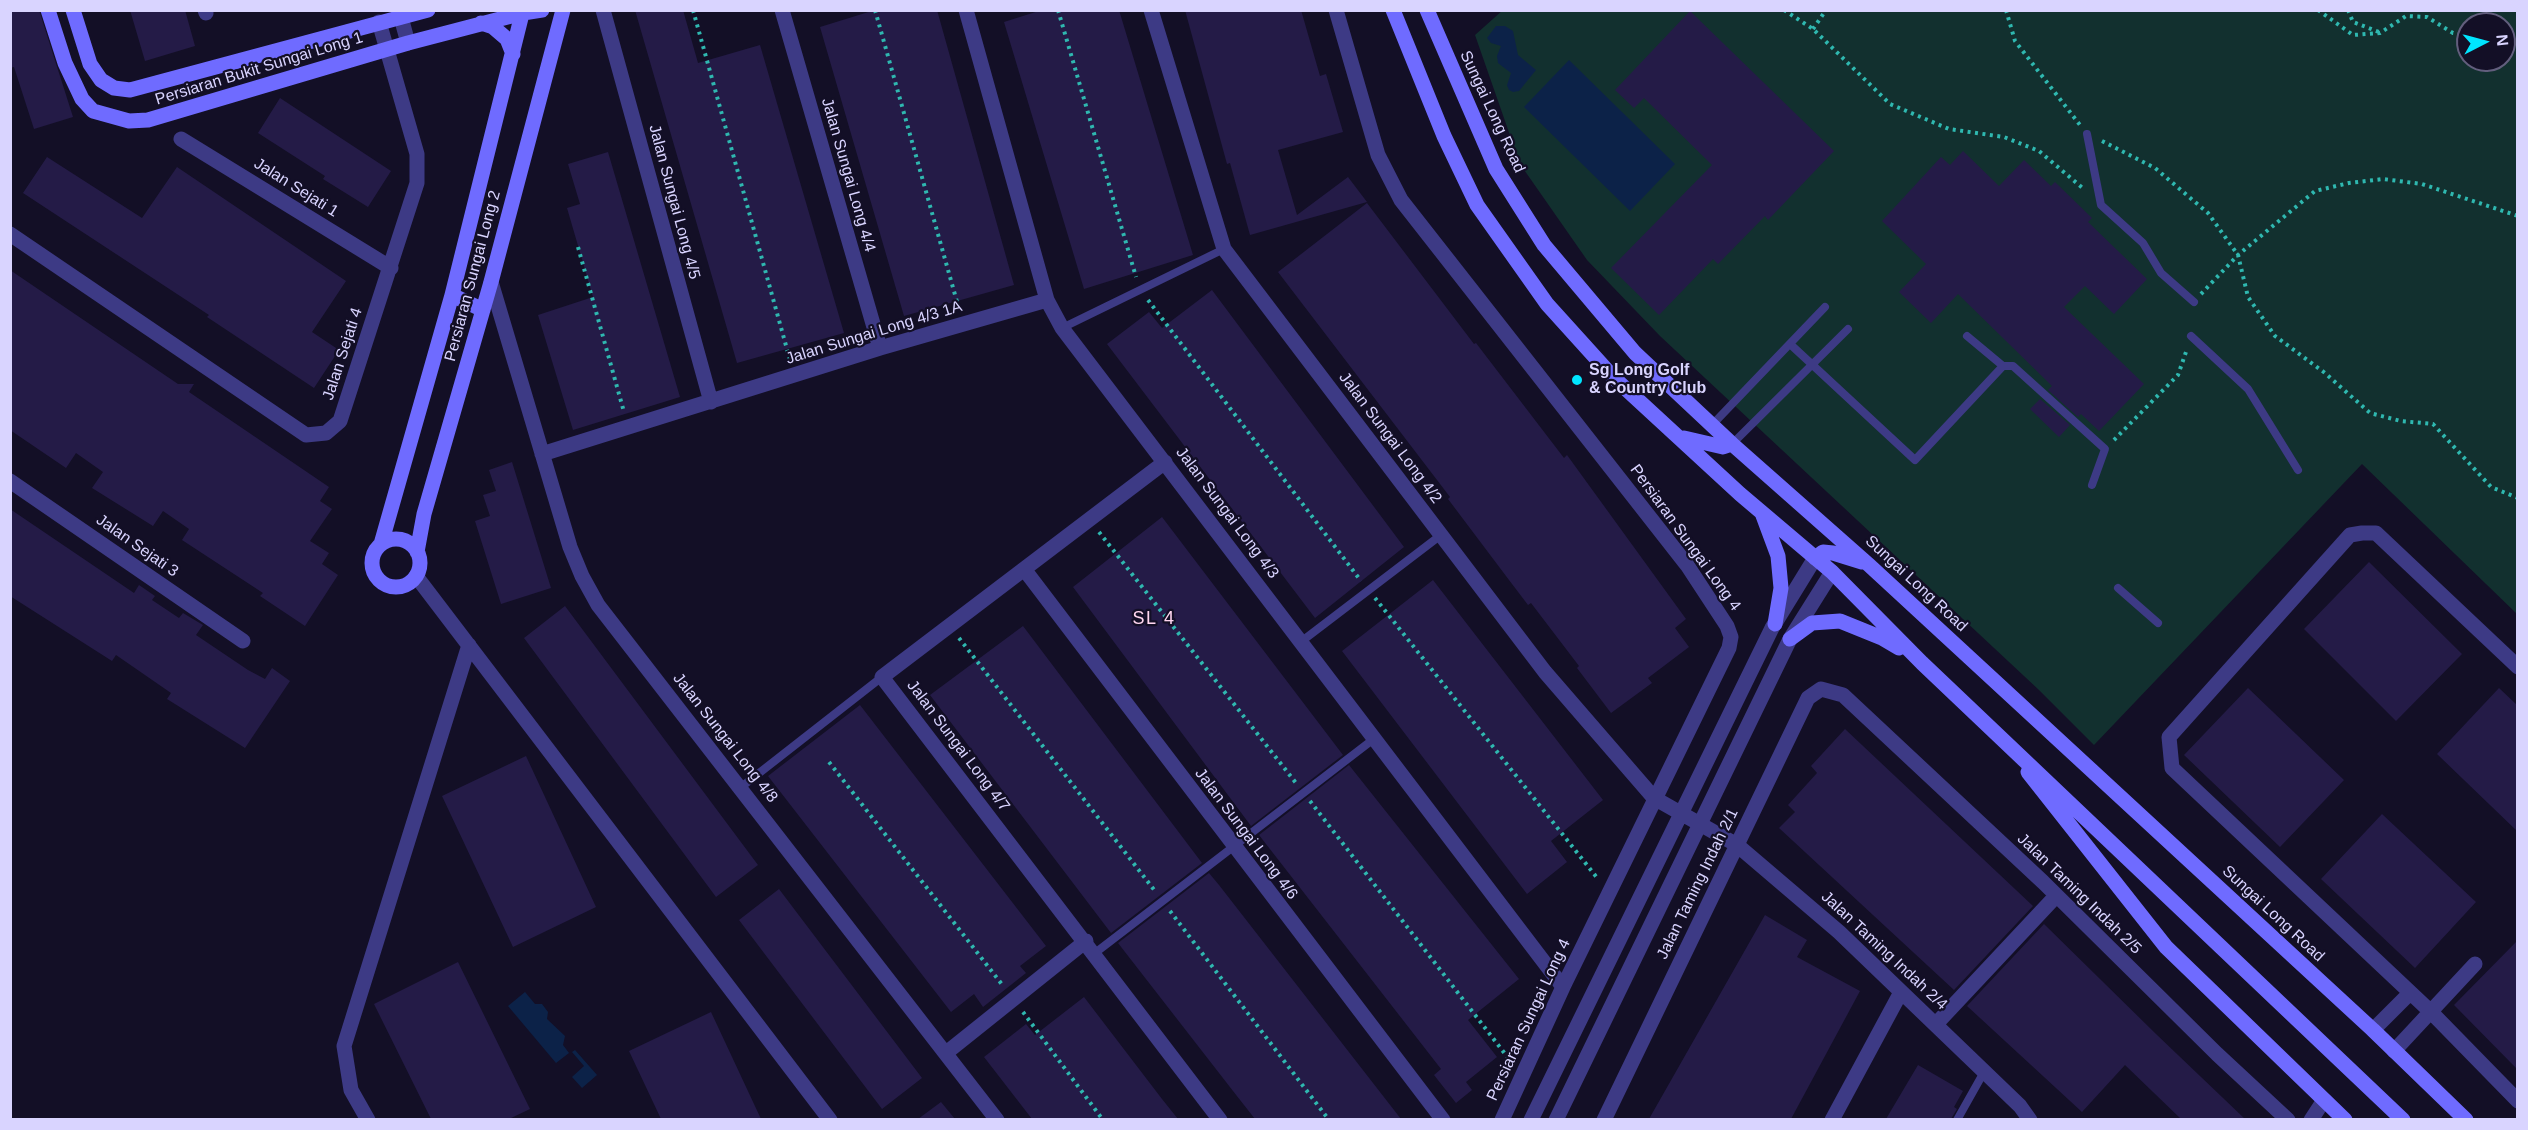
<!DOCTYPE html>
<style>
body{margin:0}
#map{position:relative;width:2528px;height:1130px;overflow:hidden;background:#130f26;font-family:Helvetica,sans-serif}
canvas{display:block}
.frame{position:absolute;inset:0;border:12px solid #d9d4ff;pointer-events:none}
.north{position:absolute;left:2456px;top:12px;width:60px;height:60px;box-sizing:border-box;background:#130f26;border:2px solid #625e7d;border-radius:50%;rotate:84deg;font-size:16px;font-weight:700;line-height:24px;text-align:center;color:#d9d4ff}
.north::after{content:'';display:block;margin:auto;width:21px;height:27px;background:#00e5ff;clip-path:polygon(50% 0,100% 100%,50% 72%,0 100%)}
</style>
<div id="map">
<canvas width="2528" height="1130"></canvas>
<div class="frame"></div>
<div class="north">N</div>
</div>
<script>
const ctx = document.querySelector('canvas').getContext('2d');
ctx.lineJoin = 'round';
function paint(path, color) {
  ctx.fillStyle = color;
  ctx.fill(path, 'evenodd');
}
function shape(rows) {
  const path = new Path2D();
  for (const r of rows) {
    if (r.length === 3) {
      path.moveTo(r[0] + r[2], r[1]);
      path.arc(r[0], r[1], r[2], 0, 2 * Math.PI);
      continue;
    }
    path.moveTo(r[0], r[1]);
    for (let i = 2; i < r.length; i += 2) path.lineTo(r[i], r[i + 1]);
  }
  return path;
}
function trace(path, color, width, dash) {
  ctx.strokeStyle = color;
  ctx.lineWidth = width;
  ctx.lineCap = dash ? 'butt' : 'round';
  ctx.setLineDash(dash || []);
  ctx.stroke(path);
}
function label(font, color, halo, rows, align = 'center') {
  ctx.font = font + ' Helvetica,sans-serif';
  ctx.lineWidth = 4.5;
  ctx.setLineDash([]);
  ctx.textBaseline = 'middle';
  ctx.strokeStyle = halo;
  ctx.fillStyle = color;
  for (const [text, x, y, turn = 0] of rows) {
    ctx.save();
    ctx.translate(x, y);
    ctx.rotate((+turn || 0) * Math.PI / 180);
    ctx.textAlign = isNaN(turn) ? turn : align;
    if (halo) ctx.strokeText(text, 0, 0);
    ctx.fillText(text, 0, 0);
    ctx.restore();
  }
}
const green = shape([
 [1503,10,2517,11,2517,614,2362,464,2094,745,2039,690,1660,336,1587,260,1520,164,1475,35],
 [2468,24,2504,24,2504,60,2468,60]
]);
const water = shape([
 [1496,26,1505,26,1513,31,1518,55,1536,70,1519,91,1513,92,1509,90,1507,85,1511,73,1498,63,1497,56,1501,46,1491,43,1487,38],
 [1569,60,1675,164,1630,211,1524,107],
 [525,992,535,1004,542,1004,548,1012,547,1019,565,1036,563,1045,569,1053,556,1063,508,1006],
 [575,1050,597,1075,582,1088,572,1077,584,1066,572,1052]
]);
const building = shape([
 [10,10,39,10,73,117,34,129,14,67,10,68],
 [130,10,185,10,195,46,145,61],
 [635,10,683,10,698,63,760,45,844,333,737,363],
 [875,10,937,10,1014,285,904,316,820,27],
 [1042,10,1119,10,1193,255,1084,289,1004,22],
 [1185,10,1301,10,1320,76,1326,74,1343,132,1278,150,1297,215,1348,177,1367,202,1250,235,1230,163,1227,164],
 [1690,11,1834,151,1768,220,1765,216,1718,264,1713,259,1659,315,1611,268,1712,165,1644,98,1634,108,1615,90],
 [280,98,391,171,368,207,323,179,325,176,258,133],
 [1963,151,1999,186,2024,160,2051,186,2055,182,2092,218,2088,222,2147,279,2114,314,2085,286,2064,307,2144,384,2099,431,2081,414,2078,417,2048,390,2052,386,1958,294,1931,323,1899,292,1926,264,1882,221,1941,157,1950,165],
 [608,152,680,397,573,430,538,315,593,297,567,208,580,204,568,164],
 [47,157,142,218,177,167,346,281,312,332,339,350,314,388,207,317,209,315,23,193],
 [1367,203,1474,344,1476,343,1564,458,1567,455,1686,619,1675,628,1689,647,1648,678,1652,683,1611,713,1577,668,1579,666,1531,603,1528,605,1509,580,1448,499,1450,497,1278,272],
 [10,270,178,384,194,384,189,392,329,487,320,501,332,509,310,541,329,553,322,564,338,575,305,626,260,596,263,593,182,540,189,529,163,511,153,526,92,488,103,472,76,453,66,468,10,430],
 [1212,290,1404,547,1315,618,1107,344,1149,312,1162,328],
 [2040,399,2070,425,2059,437,2030,409],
 [512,462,551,588,501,604,475,521,490,516,483,495,496,491,489,470],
 [10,509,134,593,139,585,155,596,152,600,179,618,183,613,203,625,196,635,248,670,265,679,272,668,290,681,245,748,167,699,171,693,116,655,112,661,10,596],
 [1162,517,1343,755,1251,826,1073,587],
 [2369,562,2462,654,2396,721,2304,629],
 [1433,580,1603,800,1551,841,1567,862,1527,894,1342,651],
 [565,606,758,865,716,897,524,638],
 [1023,626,1202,863,1111,933,930,695],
 [2248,688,2344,780,2280,847,2184,755],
 [2499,688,2517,705,2517,831,2437,754],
 [860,705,1046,946,1020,966,1026,973,983,1007,974,994,951,1012,768,776],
 [1845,729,2033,906,1954,990,1779,828,1795,812,1788,805,1817,773,1811,766],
 [526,756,596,907,513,947,442,796],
 [1349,765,1519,979,1468,1020,1497,1057,1466,1082,1472,1090,1456,1103,1434,1075,1441,1069,1259,835],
 [2382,814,2476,902,2415,968,2321,879],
 [1209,873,1219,885,1401,1119,1255,1119,1233,1091,1118,943],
 [779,889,922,1078,882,1109,739,920],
 [1765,915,1807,940,1797,957,1860,991,1791,1119,1649,1119],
 [2044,924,2156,1034,2245,1119,2181,1119,2125,1065,2082,1112,1967,1006],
 [2517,941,2517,1069,2454,1005],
 [458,962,530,1109,509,1119,431,1119,374,1004],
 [1084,997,1162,1099,1178,1119,1032,1119,984,1057,1026,1024,1035,1035],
 [711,1012,761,1119,661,1119,629,1051],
 [1918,1065,1963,1091,1954,1107,1957,1109,1951,1119,1886,1119],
 [941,1102,955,1119,918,1119]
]);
const path = shape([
 [693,10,790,360],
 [875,10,959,309],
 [1058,10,1136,277],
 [1784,10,1813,29,1890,104,1949,129,2004,137,2039,151,2085,190],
 [2006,10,2015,41,2080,125],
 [2318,10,2353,35,2380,33,2406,16,2427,17,2453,33,2468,35],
 [2348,10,2353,22,2379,32],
 [1813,29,1826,10],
 [2504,41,2518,46],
 [2102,141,2155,168,2208,213,2238,255,2248,297,2275,336,2325,373,2370,413,2401,421,2433,424,2491,487,2518,498],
 [578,247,624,412],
 [2201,294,2238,255,2315,191,2349,183,2383,179,2422,184,2518,216],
 [1148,300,1361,581],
 [2114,440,2178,375,2187,349],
 [1099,532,1296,783],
 [1375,598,1598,879],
 [959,638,1155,891],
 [829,762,1004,987],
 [1310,801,1509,1059],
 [1170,911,1329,1120],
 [1023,1012,1103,1120]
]);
const lane = shape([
 [2087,134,2101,205,2143,243,2161,273,2194,302],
 [1062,328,1224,249],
 [2191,336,2248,389,2298,470],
 [1790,344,1915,460,2003,366,1967,336],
 [2003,366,2013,366,2105,449,2092,485],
 [1712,425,1825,307],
 [1732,444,1848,329],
 [2118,588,2158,623],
 [1302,641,1441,535],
 [740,788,882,677],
 [1095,953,1375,738],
 [1957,1120,1984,1072]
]);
const street = shape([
 [205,10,206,13],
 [399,10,408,43],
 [603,10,711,402],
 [782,10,880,348],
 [966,10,1047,300,1062,328,1563,987],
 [1151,10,1224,249,1545,672,1654,798,1737,845,1839,932,2020,1106,2030,1120],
 [1336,10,1378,155,1401,200,1687,565,1727,626,1731,637,1729,648,1563,987,1502,1120],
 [181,139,391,268],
 [10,234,306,435,326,433,340,421,417,183,417,154,379,22],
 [491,282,570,547,582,576,598,605,997,1120],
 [542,454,880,348,1047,300],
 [1165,462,882,677,1220,1120],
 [10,481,243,641],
 [1024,569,1443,1120],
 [416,576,830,1120],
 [2518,667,2376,533,2362,533,2350,535,2169,737,2172,768,2431,1012,2518,1101],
 [1936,1024,2056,896],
 [2373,1030,2410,993],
 [2394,1051,2475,964],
 [946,1053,1086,941],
 [368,1120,351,1090,344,1046,469,645],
 [1531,1120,1772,628,1815,558],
 [1556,1120,1790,639,1832,572],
 [1604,1120,1808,698,1821,689,1843,695,2043,882,2217,1054,2288,1120],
 [1832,1120,1901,992],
 [2311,1120,2324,1100]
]);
const secondary = shape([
 [48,10,65,63,82,99,93,111,129,121,148,120,408,43,523,13,542,10],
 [73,10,90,64,101,80,114,88,130,90,428,10],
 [1393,10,1444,136,1477,205,1547,304,1613,377,1740,494,1832,572,1922,663,2403,1120],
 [1427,10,1496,169,1544,245,1635,353,1732,444,1869,565,2373,1030,2466,1120],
 [481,23,493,27,507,39,513,54],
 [452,295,483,310],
 [1684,438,1723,447,1732,444],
 [1762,513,1778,556,1781,588,1775,624],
 [396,563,24],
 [381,544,452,295,523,10],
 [417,552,424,514,491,282,563,10],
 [1815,558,1823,552,1833,553,1862,562],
 [1790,639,1812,623,1840,621,1882,638,1899,648],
 [2028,772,2166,947,2345,1120]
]);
const markers = [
 [1577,380,6,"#00e5ff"]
];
const streetNames = [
 ["Persiaran Bukit Sungai Long 1",259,69,-17],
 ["Sungai Long Road",1492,112,65],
 ["Jalan Sungai Long 4/4",848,175,74],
 ["Jalan Sejati 1",296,188,32],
 ["Jalan Sungai Long 4/5",674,202,75],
 ["Persiaran Sungai Long 2",473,276,-75],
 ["Jalan Sungai Long 4/3 1A",874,333,-17],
 ["Jalan Sejati 4",343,354,-72],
 ["Jalan Sungai Long 4/2",1390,438,53],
 ["Jalan Sungai Long 4/3",1227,513,53],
 ["Persiaran Sungai Long 4",1685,538,54],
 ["Jalan Sejati 3",137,546,35],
 ["Sungai Long Road",1916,584,43],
 ["Jalan Sungai Long 4/8",725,738,52],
 ["Jalan Sungai Long 4/7",958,746,53],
 ["Jalan Sungai Long 4/6",1246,834,53],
 ["Jalan Taming Indah 2/1",1698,884,-64],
 ["Jalan Taming Indah 2/5",2079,894,44],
 ["Sungai Long Road",2273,914,43],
 ["Jalan Taming Indah 2/4",1884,951,43],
 ["Persiaran Sungai Long 4",1529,1020,-65]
];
const poiNames = [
 ["Sg Long Golf",1589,371],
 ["& Country Club",1589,389]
];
const neighbourhoodNames = [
 ["SL 4",1154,619]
];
paint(green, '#12302f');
paint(water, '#0c2248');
paint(building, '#241b47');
trace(path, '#2fb8b0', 4, [3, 4.5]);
trace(lane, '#3d3a85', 8);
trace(street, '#3d3a85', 15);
trace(secondary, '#6f6bff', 15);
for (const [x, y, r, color] of markers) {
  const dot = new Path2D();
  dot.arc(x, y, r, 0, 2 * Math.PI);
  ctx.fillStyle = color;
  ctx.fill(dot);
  trace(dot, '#130f26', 2);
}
label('16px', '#d9d4ff', '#130f26', streetNames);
label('bold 16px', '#d9d4ff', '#130f26', poiNames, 'left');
ctx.letterSpacing = '1.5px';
label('18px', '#ffd6f0', '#130f26', neighbourhoodNames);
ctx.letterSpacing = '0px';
</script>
